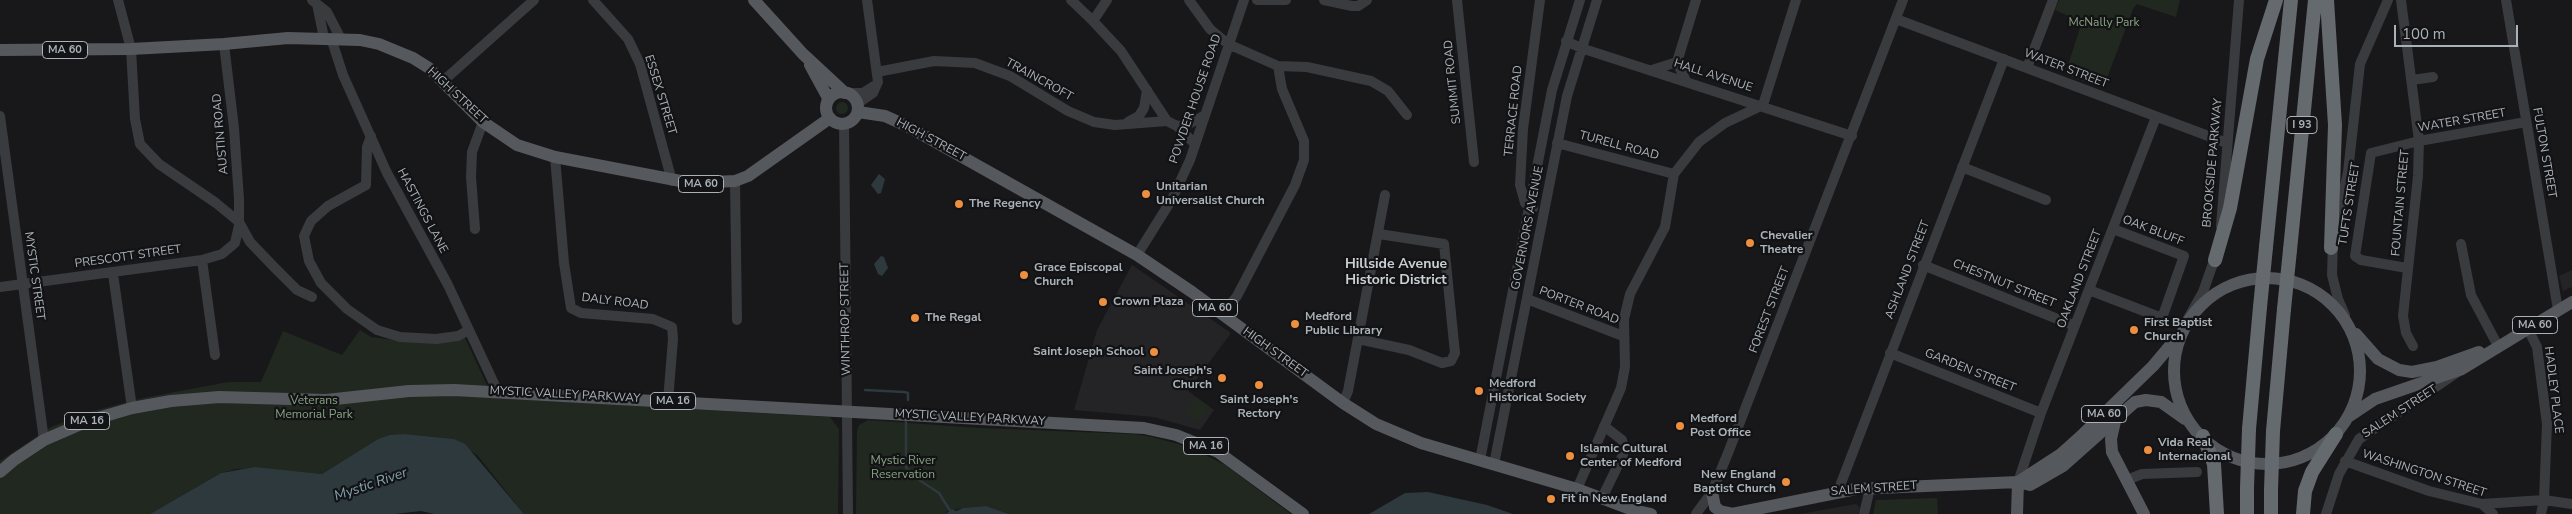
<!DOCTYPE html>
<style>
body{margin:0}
#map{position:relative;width:2572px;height:514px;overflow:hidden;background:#18181a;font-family:"Nunito Sans",sans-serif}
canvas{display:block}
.scale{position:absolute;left:2394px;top:25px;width:124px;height:22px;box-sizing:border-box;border:2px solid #aab2b9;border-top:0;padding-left:6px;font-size:15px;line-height:18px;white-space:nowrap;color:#aab2b9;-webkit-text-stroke:4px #131315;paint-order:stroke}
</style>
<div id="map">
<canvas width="2572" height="514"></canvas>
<div class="scale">100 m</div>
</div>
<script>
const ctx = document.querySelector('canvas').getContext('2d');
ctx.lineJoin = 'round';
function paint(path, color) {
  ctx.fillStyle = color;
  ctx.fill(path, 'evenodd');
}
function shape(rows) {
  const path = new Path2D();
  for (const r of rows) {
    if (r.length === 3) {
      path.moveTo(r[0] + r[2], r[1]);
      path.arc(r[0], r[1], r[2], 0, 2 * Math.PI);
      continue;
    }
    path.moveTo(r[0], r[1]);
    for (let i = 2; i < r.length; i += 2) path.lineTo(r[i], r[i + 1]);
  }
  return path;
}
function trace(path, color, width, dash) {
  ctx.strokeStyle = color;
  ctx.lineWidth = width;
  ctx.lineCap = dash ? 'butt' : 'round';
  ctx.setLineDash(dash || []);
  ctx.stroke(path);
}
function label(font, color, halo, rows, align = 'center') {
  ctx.font = font + ' "Nunito Sans",sans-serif';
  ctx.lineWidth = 4.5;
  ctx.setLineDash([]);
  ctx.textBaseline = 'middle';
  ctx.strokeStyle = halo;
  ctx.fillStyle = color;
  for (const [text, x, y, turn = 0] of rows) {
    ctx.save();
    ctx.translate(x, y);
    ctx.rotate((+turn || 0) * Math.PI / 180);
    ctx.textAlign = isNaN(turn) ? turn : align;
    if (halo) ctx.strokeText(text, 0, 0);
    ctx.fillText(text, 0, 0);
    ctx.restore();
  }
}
const built = shape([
 [1132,265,1231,333,1188,391,1214,410,1200,430,1154,417,1074,410,1097,330],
 [2572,270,2572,287,2563,291,2559,276],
 [1856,504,1860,508,1858,514,1800,514]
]);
const green = shape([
 [2059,0,2180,0,2176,17,2137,4,2133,9,2103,89,2065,74,2082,22,2055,10],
 [842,108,6],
 [360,330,371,337,402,341,465,338,493,398,830,417,839,429,838,514,524,514,478,456,454,439,405,434,378,439,322,474,262,468,236,469,221,473,150,514,0,514,0,461,51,427,93,411,143,398,228,382,261,382,283,331,342,355],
 [1196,397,1210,407,1200,422,1185,412],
 [868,420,979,428,1134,434,1152,437,1189,447,1225,465,1291,514,1009,514,986,506,963,508,947,511,946,514,856,514,857,430,859,425],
 [1937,498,1938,514,1873,514,1876,500]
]);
const water = shape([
 [879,174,885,179,881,193,878,194,871,185],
 [881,256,884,257,888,268,882,276,878,274,874,264],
 [405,434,454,439,465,444,524,514,434,514,421,511,395,514,150,514,221,473,255,467,322,474,378,439,390,435],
 [1428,492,1487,505,1513,514,1369,514,1405,493],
 [986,506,1009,514,946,514,952,509,956,511,963,508]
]);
const stream = shape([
 [865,390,904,392,908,393,908,400],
 [906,422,906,467,913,476,939,493,952,514]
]);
const minor = shape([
 [118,0,131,49,135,119,140,144,159,164,216,203,239,222,250,242,275,268,297,290,312,297],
 [312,0,327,12,341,39],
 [593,0,628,39,640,64,672,181],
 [1071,0,1093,21],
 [1107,0,1093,21,1121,51,1167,121,1177,126,1187,125,1205,115],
 [1189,0,1210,29,1228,44,1278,66,1307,67,1371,81,1388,91,1407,115],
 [1257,0,1286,0],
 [1324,0,1352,6,1358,6,1367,0],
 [1457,0,1474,162],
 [2401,0,2419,141,2418,176,2403,316,2406,333,2413,346],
 [2506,0,2558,310],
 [317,4,324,38],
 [1896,19,2227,143],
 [331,38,343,75,387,173,448,285,498,392],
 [1566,41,1581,48,1852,136],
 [2027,68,2053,0],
 [1652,70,1677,62],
 [877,72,934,61,975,63,1010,76,1068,111,1094,122,1115,125,1167,121],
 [2412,80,2433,77],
 [1686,81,1677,62,1696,0],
 [442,82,534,0],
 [847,93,863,93,874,86],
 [857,104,873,93,878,82,867,0],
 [0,116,44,440],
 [1128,122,1139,116,1144,108,1147,90],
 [844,124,848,514],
 [1177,126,1195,144],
 [371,136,367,147,366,185,328,206,311,221,304,236,309,261,321,283,347,309,377,330,400,337,436,339,458,336,467,331],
 [1557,143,1674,174],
 [555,157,564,263,571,308,581,313,653,319,672,327,673,339,668,401],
 [1962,167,2046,200],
 [735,181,737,320],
 [1533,208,1525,203,1520,185,1523,129,1540,0],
 [2337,222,2348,172,2360,64,2388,0],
 [2221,226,2239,0],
 [475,229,471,177,472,152,483,122],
 [2333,241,2332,275,2338,299,2345,315],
 [2461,244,2471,295,2498,346],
 [1137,255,1172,199,1190,160,1244,0],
 [202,260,215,355],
 [1923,265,2075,326],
 [2407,268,2361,260,2355,256,2371,153,2419,141,2526,122],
 [113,274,132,408],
 [0,287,202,260,222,254,235,243,239,225,239,199,234,128,224,44],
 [2089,290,2162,318,2184,256,2113,229],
 [1527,299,1623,336],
 [1223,314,1237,296,1295,185,1304,160,1304,141,1282,89,1278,66],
 [2186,322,2203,292,2216,255],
 [2528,329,2537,347,2547,424,2544,500,2541,514],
 [1358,339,1409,350,1442,363,1451,361,1455,353,1444,244,1379,234],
 [1890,353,2041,413],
 [1343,403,1348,391,1385,195],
 [1480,460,1552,90,1580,0],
 [2345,461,2429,491,2482,504,2493,514],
 [1494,464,1567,96,1597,0],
 [2127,480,2142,474,2197,472],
 [2018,482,2041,413,2156,117],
 [1577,489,1621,388,1625,367,1624,319,1630,294,1665,227,1674,174,1699,142,1725,123,1763,105,1796,0],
 [1838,491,2004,59],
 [1602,498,1623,455,1624,447,1622,440,1604,426],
 [2482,504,2544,500,2572,504],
 [1696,514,1712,492,1728,453,1903,0],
 [1864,514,1870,488],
 [2326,514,2339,474,2359,439,2459,371]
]);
const major = shape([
 [754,0,803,54,845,93],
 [0,50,131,49,224,44,288,38,360,40,379,44,413,58,429,68,483,122,517,145,555,157,691,183,735,181,748,176,830,118],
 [810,65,828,98],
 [842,108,16],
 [858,112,885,116,907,126,1137,255,1192,292,1343,403,1376,424,1421,443,1577,489,1633,510,1651,514],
 [2267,371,93],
 [2356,334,2378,359,2399,370,2412,372,2437,367,2479,352],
 [2116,417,2111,439,2112,452,2144,514],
 [2348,417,2375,399,2462,369,2572,302],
 [0,472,14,460,44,440,88,421,132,408,171,401,219,397,326,400,409,391,454,390,1144,428,1176,435,1218,452,1303,514],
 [2018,482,2061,454,2080,437,2153,366,2175,340],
 [1712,492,1715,507,1720,511,1734,514],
 [1732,514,1856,489,2018,482,2030,485,2063,466,2135,402,2146,400,2161,402,2185,419],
 [2017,514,2018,482]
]);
const highway = shape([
 [2327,0,2335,125,2331,248],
 [2266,247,2291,0],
 [2290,250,2315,0],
 [2215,260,2230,208,2257,59,2276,0],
 [2249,429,2260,307],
 [2273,431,2284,309],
 [2203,436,2214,464,2217,514],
 [2247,514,2247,488],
 [2271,514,2271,490],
 [2303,514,2305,491,2312,472,2336,434]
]);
const highwayBridge = shape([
 [2260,307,2266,247],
 [2284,309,2290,250],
 [2247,488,2249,429],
 [2271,490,2273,431]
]);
const markers = [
 [1146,194,5,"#ec8f3e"],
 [959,204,5,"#ec8f3e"],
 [1750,243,5,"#ec8f3e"],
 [1024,275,5,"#ec8f3e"],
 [1103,302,5,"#ec8f3e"],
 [915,318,5,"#ec8f3e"],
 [1295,324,5,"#ec8f3e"],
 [2134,330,5,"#ec8f3e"],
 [1154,352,5,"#ec8f3e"],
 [1222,378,5,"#ec8f3e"],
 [1259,385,5,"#ec8f3e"],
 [1479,391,5,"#ec8f3e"],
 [1680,426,5,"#ec8f3e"],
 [2148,450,5,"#ec8f3e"],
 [1570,456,5,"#ec8f3e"],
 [1786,482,5,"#ec8f3e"],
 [1551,499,5,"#ec8f3e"]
];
const shields = [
 [65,50,45],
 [2302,125,30],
 [701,184,45],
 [1215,308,45],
 [2535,325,45],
 [673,401,45],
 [2104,414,45],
 [87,421,45],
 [1206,446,45]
];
const shieldNames = [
 ["MA 60",65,50],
 ["I 93",2302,125],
 ["MA 60",701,184],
 ["MA 60",1215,308],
 ["MA 60",2535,325],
 ["MA 16",673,401],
 ["MA 60",2104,414],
 ["MA 16",87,421],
 ["MA 16",1206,446]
];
const parkNames = [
 ["McNally Park",2104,23],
 ["Veterans",314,401],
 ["Memorial Park",314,415],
 ["Mystic River",903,461],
 ["Reservation",903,475]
];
const streetNames = [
 ["WATER STREET",2066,69,21],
 ["HALL AVENUE",1713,76,18],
 ["TRAINCROFT",1039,80,29],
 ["SUMMIT ROAD",1453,82,-96],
 ["ESSEX STREET",660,95,73],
 ["HIGH STREET",457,96,43],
 ["POWDER HOUSE ROAD",1196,99,-71],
 ["TERRACE ROAD",1514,111,-84],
 ["WATER STREET",2462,121,-10],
 ["AUSTIN ROAD",221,134,-95],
 ["HIGH STREET",931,140,28],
 ["TURELL ROAD",1619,146,15],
 ["FULTON STREET",2544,153,80],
 ["BROOKSIDE PARKWAY",2213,163,-85],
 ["FOUNTAIN STREET",2401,203,-85],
 ["TUFTS STREET",2350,204,-81],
 ["HASTINGS LANE",422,211,62],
 ["GOVERNORS AVENUE",1528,228,-79],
 ["OAK BLUFF",2153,231,21],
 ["PRESCOTT STREET",128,257,-8],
 ["ASHLAND STREET",1908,270,-69],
 ["MYSTIC STREET",34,276,82],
 ["OAKLAND STREET",2080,279,-69],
 ["CHESTNUT STREET",2004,284,22],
 ["DALY ROAD",615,302,7],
 ["PORTER ROAD",1579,306,21],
 ["FOREST STREET",1770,310,-69],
 ["WINTHROP STREET",846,319,-91],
 ["HIGH STREET",1275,353,36],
 ["GARDEN STREET",1970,371,22],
 ["HADLEY PLACE",2553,390,83],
 ["MYSTIC VALLEY PARKWAY",565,395,3],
 ["SALEM STREET",2400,412,-33],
 ["MYSTIC VALLEY PARKWAY",970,418,3],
 ["WASHINGTON STREET",2424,474,18],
 ["SALEM STREET",1874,489,-4]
];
const poiNames = [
 ["Unitarian",1156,187],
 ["Universalist Church",1156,201],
 ["The Regency",969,204],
 ["Chevalier",1760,236],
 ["Theatre",1760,250],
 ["Grace Episcopal",1034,268],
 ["Church",1034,282],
 ["Crown Plaza",1113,302],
 ["Medford",1305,317],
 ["Public Library",1305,331],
 ["The Regal",925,318],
 ["First Baptist",2144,323],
 ["Church",2144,337],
 ["Saint Joseph School",1144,352,"right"],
 ["Saint Joseph's",1212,371,"right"],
 ["Church",1212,385,"right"],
 ["Medford",1489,384],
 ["Historical Society",1489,398],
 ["Saint Joseph's",1259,400,"center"],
 ["Rectory",1259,414,"center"],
 ["Medford",1690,419],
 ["Post Office",1690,433],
 ["Vida Real",2158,443],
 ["Internacional",2158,457],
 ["Islamic Cultural",1580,449],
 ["Center of Medford",1580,463],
 ["New England",1776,475,"right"],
 ["Baptist Church",1776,489,"right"],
 ["Fit in New England",1561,499]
];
const neighbourhoodNames = [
 ["Hillside Avenue",1396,265],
 ["Historic District",1396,281]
];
const waterNames = [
 ["Mystic River",371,485,-19]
];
paint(built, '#242427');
paint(green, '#202820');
paint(water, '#2e393d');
trace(stream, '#2e393d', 2.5);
trace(minor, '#393b3e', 10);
trace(major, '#55585d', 12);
trace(highway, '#656a6f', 14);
trace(highwayBridge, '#656a6f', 14);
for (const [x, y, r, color] of markers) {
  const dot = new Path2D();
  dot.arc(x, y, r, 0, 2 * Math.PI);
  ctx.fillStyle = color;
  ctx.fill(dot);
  trace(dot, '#131315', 2);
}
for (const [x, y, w] of shields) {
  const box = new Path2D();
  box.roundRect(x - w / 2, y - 8.5, w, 17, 4);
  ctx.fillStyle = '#131315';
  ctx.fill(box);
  trace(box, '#aab2b9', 1);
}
label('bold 11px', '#aab2b9', null, shieldNames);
label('12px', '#87a382', '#131315', parkNames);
label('12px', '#aab2b9', '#131315', streetNames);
label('bold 12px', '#aab2b9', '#131315', poiNames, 'left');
label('bold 14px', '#cbd0d5', '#131315', neighbourhoodNames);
label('italic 14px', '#83a6b2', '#131315', waterNames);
</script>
